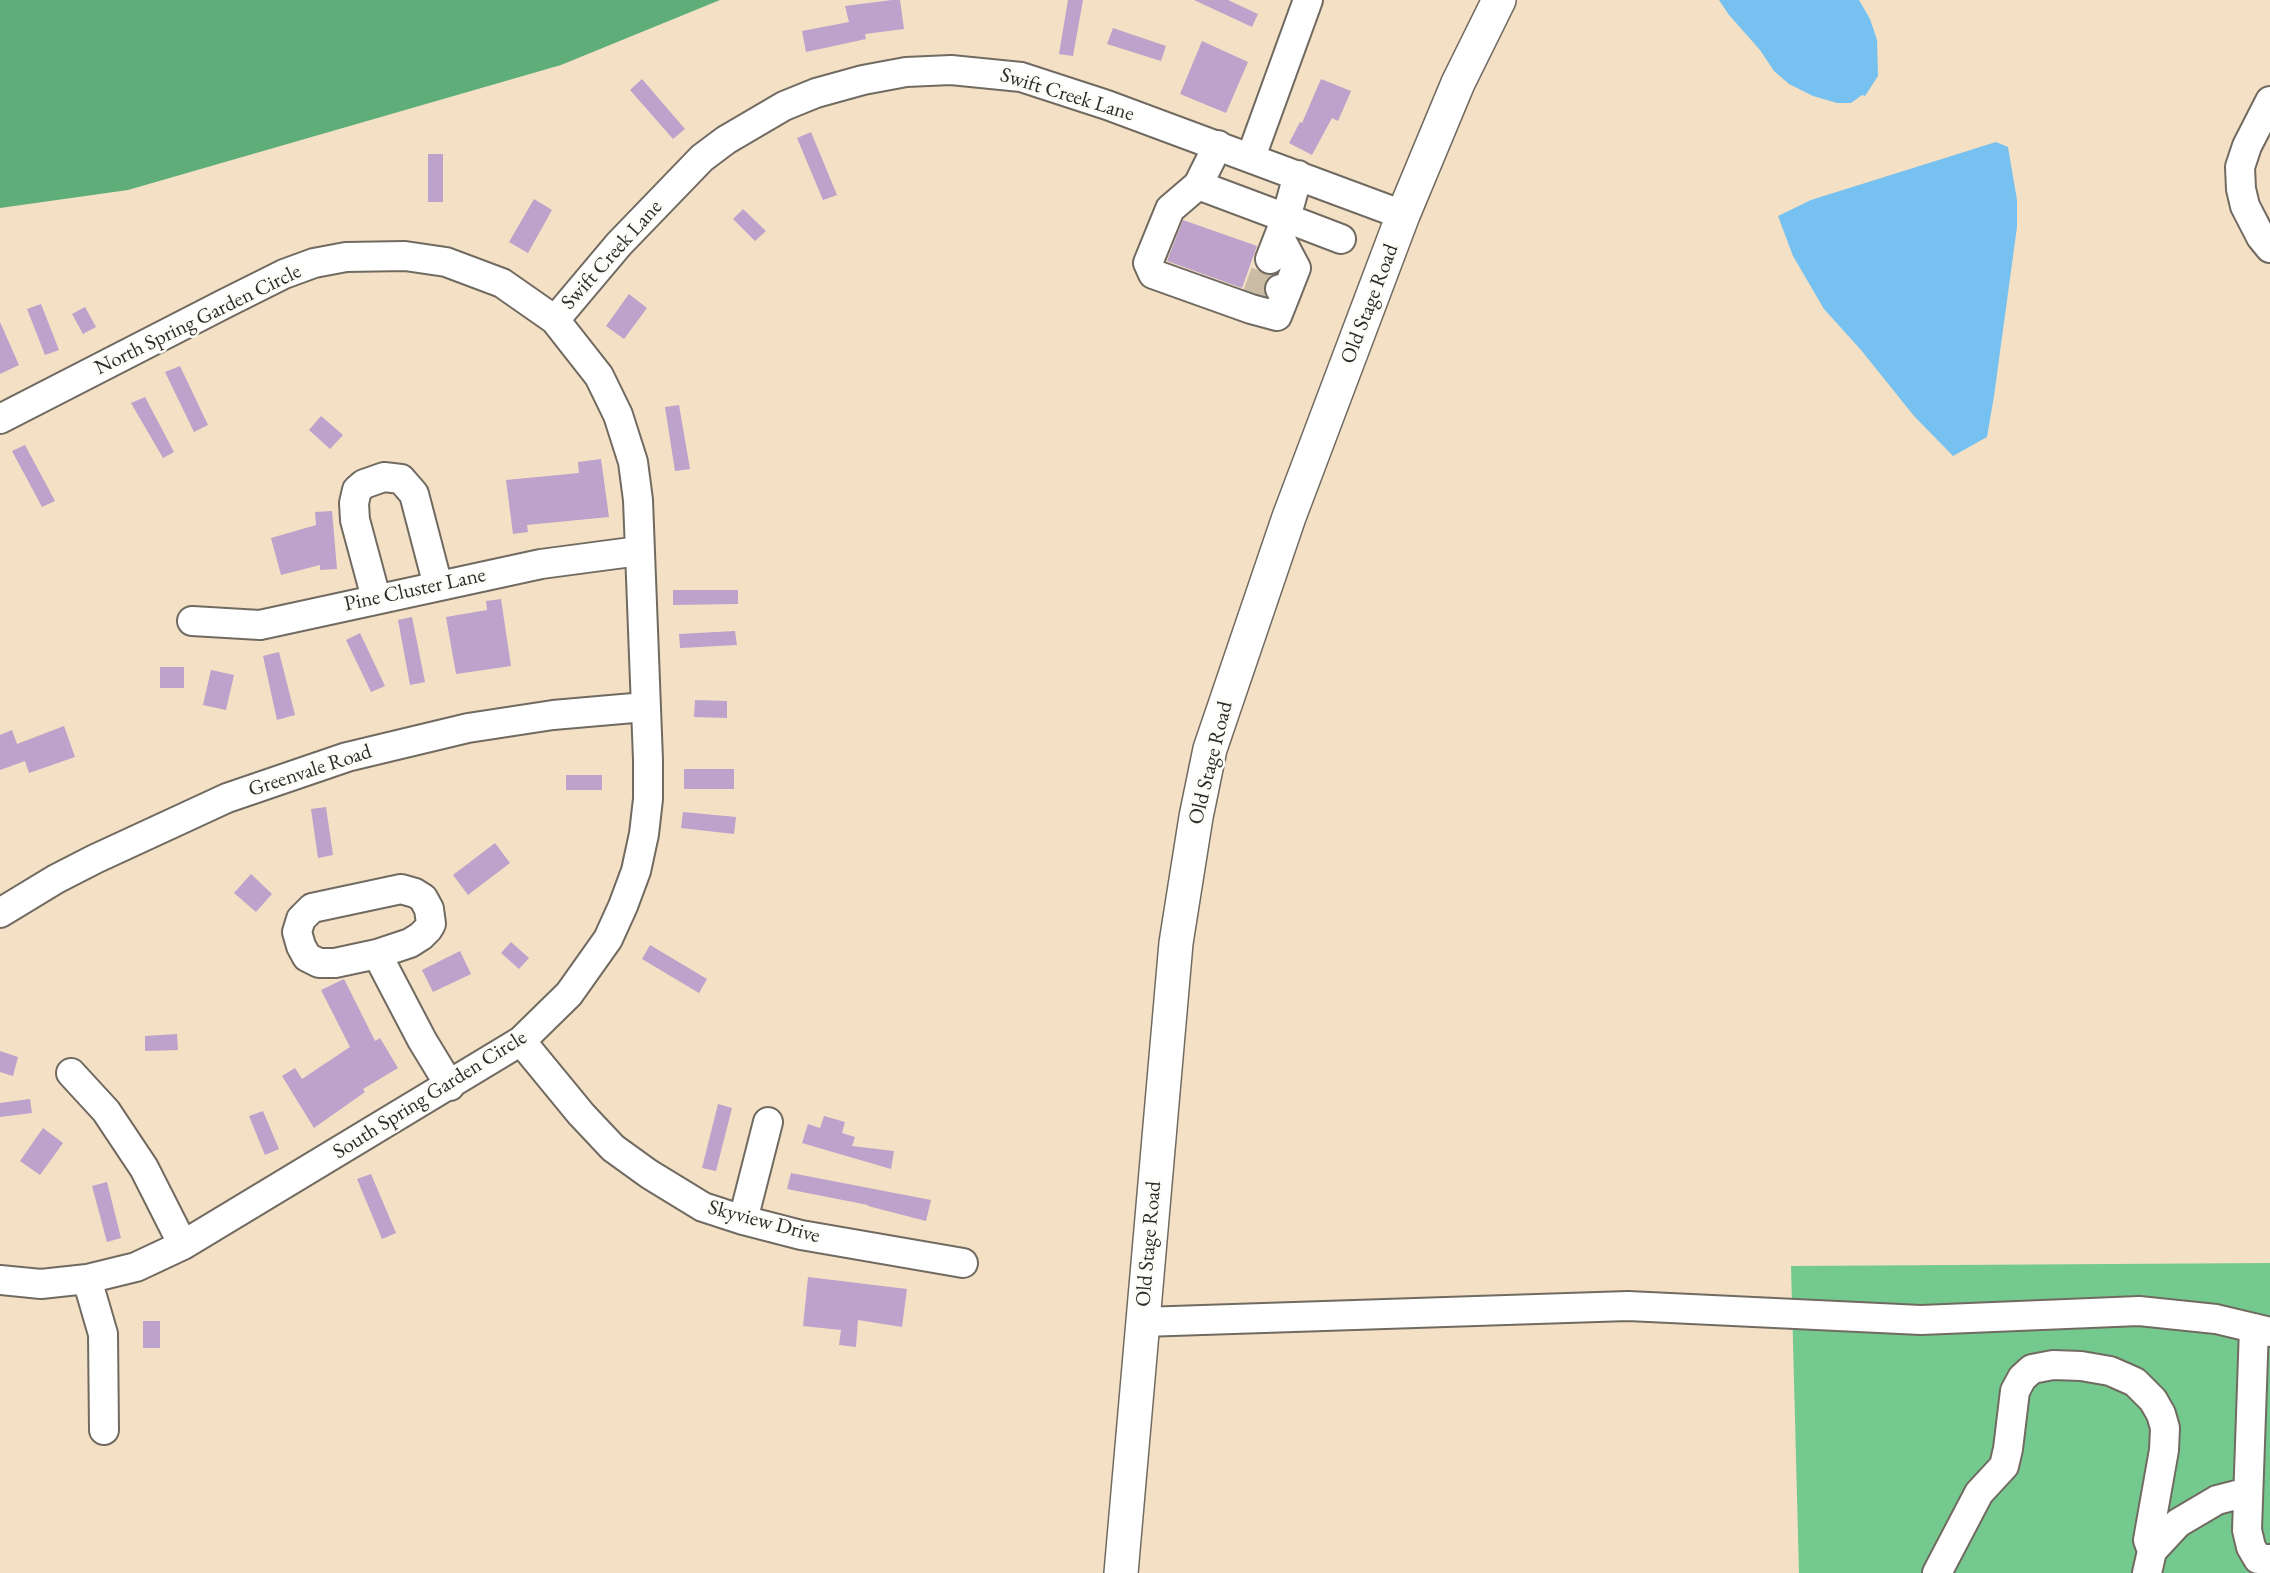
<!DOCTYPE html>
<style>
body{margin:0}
canvas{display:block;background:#f3e0c5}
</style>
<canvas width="2270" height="1573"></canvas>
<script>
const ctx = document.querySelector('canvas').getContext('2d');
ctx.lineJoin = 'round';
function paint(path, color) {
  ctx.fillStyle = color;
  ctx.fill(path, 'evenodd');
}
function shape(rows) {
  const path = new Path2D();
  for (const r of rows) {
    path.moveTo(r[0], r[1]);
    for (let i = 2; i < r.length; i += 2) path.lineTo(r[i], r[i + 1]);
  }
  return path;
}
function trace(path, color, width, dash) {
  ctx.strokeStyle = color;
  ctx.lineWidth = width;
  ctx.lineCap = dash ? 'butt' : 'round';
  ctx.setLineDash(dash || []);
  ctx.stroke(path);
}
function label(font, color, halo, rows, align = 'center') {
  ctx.font = font + ' "EB Garamond",serif';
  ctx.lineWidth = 5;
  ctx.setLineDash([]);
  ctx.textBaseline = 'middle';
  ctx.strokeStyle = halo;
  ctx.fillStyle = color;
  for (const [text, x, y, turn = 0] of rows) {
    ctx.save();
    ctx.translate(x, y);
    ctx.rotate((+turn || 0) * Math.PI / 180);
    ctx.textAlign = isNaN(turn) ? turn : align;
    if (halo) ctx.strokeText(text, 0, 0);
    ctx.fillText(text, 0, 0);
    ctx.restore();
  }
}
const green = shape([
 [2270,1263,2270,1573,1799,1573,1791,1266]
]);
const forest = shape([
 [0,0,720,0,561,65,128,190,0,208]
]);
const water = shape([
 [1719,0,1859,0,1870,19,1877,40,1878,76,1865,96,1862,95,1851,103,1837,103,1813,96,1789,84,1774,71,1760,50,1729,15],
 [1996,142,2008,147,2017,200,2017,227,1994,396,1987,437,1953,456,1914,416,1861,350,1824,309,1793,256,1778,216,1811,200]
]);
const building = shape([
 [892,0,900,0,904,29,865,34,866,39,806,52,802,31,849,22,845,6],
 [1068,0,1083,0,1073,56,1059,54],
 [1194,0,1228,0,1258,14,1252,27],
 [1113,28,1166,46,1161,61,1107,44],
 [1202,41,1248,62,1226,113,1180,94],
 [642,79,685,129,673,139,630,90],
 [1321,79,1351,91,1338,121,1332,118,1312,155,1289,143,1300,122,1302,123],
 [811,132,837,195,823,200,797,138],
 [428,154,443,154,443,202,428,202],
 [534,199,552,210,528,253,509,242],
 [743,209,766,231,755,241,733,219],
 [1183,220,1257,246,1242,288,1167,261],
 [629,294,647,308,624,339,606,326],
 [41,304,59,350,45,355,27,309],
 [85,307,96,327,83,334,72,314],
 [0,322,19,365,0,374],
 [180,366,208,425,194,432,165,372],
 [145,397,174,452,163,458,131,403],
 [679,405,690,469,675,471,665,407],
 [321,416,343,435,330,449,309,430],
 [25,445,55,501,42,507,12,451],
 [601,459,609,517,527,525,528,532,513,534,506,480,579,473,578,462],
 [332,511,337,569,320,570,320,565,281,575,271,538,316,525,315,512],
 [673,590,738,590,738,604,673,605],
 [501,599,511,666,456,674,446,617,487,610,486,601],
 [412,617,425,682,410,685,398,620],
 [735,631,737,645,680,648,679,634],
 [360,633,385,686,371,692,346,640],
 [279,652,295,715,277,720,263,656],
 [160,667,184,667,184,688,160,688],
 [211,670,234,675,226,710,203,705],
 [695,700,727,701,727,718,694,717],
 [64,726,75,757,29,773,25,761,0,770,0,735,12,730,17,744],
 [684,769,734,769,734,789,684,789],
 [566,775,602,775,602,790,566,790],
 [326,807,333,855,318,858,311,809],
 [683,812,736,817,734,834,681,828],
 [495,843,510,863,468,895,453,875],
 [251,874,272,894,256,912,234,893],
 [511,942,529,958,519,969,501,953],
 [650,945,707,979,699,993,642,959],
 [460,951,471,974,433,992,422,970],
 [344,979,375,1041,380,1038,398,1068,363,1089,365,1092,314,1128,282,1076,295,1068,302,1079,350,1047,321,990],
 [177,1034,178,1050,145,1051,145,1036],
 [0,1051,18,1057,13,1076,0,1072],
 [30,1099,32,1113,0,1117,0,1103],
 [718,1104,732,1108,716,1171,702,1168],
 [263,1111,279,1149,265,1155,249,1116],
 [824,1116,845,1122,842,1133,855,1137,852,1146,894,1151,891,1169,802,1143,808,1124,820,1128],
 [43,1128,63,1143,40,1175,20,1161],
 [791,1173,931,1200,926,1221,868,1206,868,1205,787,1189],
 [371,1174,396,1233,382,1239,357,1179],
 [107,1182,121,1238,107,1242,92,1186],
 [808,1277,907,1289,902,1327,858,1320,856,1347,839,1345,841,1330,803,1326],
 [143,1321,160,1321,160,1348,143,1348]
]);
const minorTunnel = shape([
 [1255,299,1270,259]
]);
const minor = shape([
 [2270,101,2247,146,2240,167,2241,189,2245,206,2261,237,2270,248],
 [1218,145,1198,185,1286,218,1298,175],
 [1251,157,1308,0],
 [1198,185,1170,209,1148,263,1153,274,1251,309,1277,316,1287,291],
 [1279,236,1296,268,1287,291,1280,289],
 [1270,259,1286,218,1341,239],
 [555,320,619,244,702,158,726,140,784,106,816,93,863,80,906,72,951,70,1021,77,1107,105,1403,215],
 [0,419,226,303,284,274,314,263,346,257,405,256,446,262,502,283,555,320,599,376,618,415,633,462,638,500,648,760,648,799,644,834,636,871,623,906,608,939,569,994,521,1041,183,1245,136,1267,87,1279,41,1284,0,1280],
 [376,598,355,520,354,503,357,490,364,484,384,477,401,479,414,494,438,586],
 [192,621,260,625,541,564,639,551],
 [401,889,415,893,423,898,429,909,431,924,428,929,421,936,410,943,377,954,335,963,319,963,307,957,301,946,297,932,301,919,312,908,401,889],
 [0,913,56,879,95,859,227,798,347,757,468,728,553,715,645,707],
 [377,954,422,1040,450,1086],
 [521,1041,581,1114,613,1148,649,1174,703,1207,743,1220,801,1235,963,1263],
 [71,1073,106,1111,144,1168,183,1245],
 [743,1220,768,1122],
 [87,1279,103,1334,104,1430],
 [1142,1322,1628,1306,1921,1320,2139,1311,2216,1319,2270,1332],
 [2254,1328,2247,1530,2251,1547,2258,1559,2270,1559],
 [1937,1573,1979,1493,2004,1466,2008,1449,2015,1391,2022,1378,2032,1369,2053,1365,2081,1366,2110,1371,2135,1382,2153,1400,2161,1414,2165,1428,2164,1450,2148,1540,2152,1551],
 [2147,1573,2152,1551,2178,1523,2217,1500,2248,1492]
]);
const major = shape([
 [1121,1573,1176,943,1196,817,1210,749,1289,517,1403,215,1458,83,1499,0]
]);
const streetNames = [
 ["Swift Creek Lane",1067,95,17],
 ["Swift Creek Lane",612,255,-48],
 ["Old Stage Road",1370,304,-69],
 ["North Spring Garden Circle",198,320,-26],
 ["Pine Cluster Lane",415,590,-12],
 ["Old Stage Road",1211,763,-76],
 ["Greenvale Road",310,771,-18],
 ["South Spring Garden Circle",430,1095,-32],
 ["Skyview Drive",764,1222,15],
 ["Old Stage Road",1149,1244,-85]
];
paint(green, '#74ca8e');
paint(forest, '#5fae79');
paint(water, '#76c1ef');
paint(building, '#bda2cb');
trace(minorTunnel, '#cbbca6', 28, [28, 14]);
trace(minor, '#716a61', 32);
trace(major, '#716a61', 36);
trace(minor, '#fff', 28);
trace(major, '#fff', 33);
label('21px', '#2b2b2b', '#fdfcf7', streetNames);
</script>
